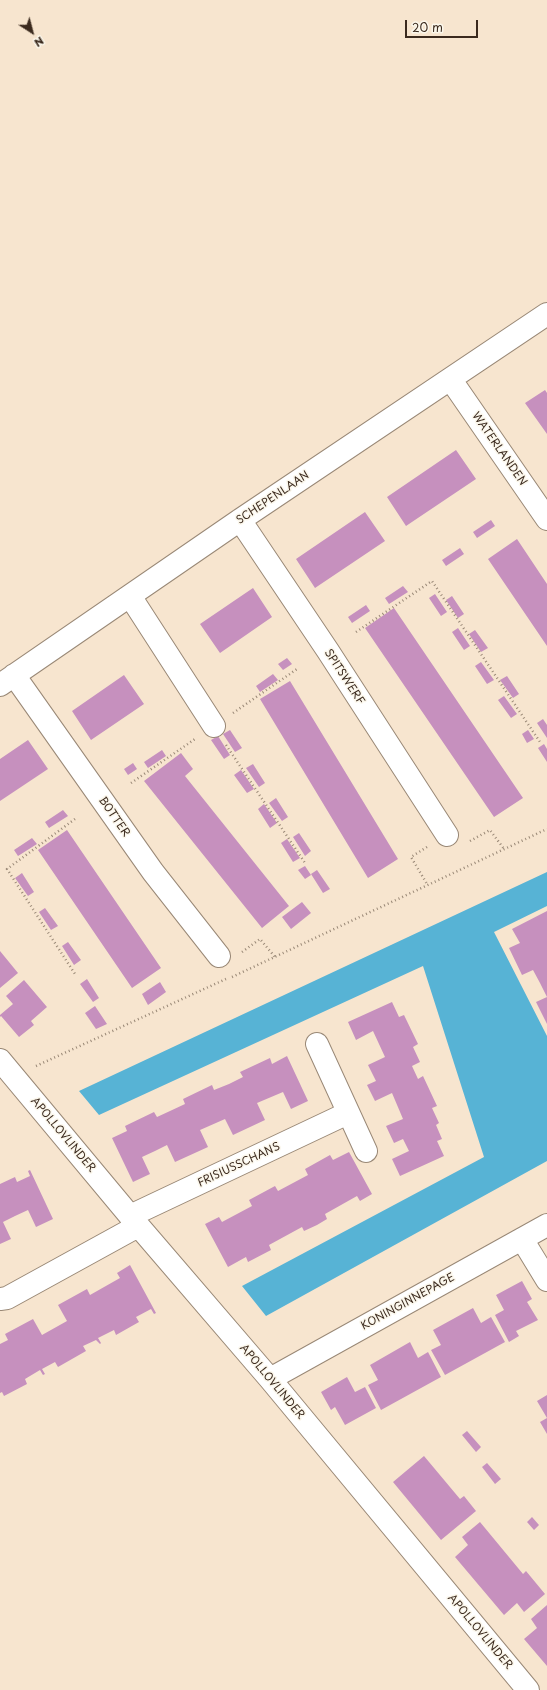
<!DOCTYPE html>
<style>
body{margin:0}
#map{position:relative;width:547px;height:1690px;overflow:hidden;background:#f7e5cf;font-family:"Playpen Sans",sans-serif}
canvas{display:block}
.north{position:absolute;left:12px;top:12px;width:40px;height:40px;-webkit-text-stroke:3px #fbf7ec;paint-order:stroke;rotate:144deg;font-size:11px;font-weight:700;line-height:16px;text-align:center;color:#3b2a1e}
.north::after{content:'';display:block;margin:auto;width:14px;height:18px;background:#3b2a1e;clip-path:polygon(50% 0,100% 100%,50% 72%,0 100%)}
.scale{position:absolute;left:405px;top:20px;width:73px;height:18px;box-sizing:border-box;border:2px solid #3b2a1e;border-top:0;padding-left:5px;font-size:12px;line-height:14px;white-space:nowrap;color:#3b2a1e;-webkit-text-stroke:3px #fbf7ec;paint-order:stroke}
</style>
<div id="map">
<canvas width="547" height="1690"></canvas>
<div class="north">N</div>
<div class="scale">20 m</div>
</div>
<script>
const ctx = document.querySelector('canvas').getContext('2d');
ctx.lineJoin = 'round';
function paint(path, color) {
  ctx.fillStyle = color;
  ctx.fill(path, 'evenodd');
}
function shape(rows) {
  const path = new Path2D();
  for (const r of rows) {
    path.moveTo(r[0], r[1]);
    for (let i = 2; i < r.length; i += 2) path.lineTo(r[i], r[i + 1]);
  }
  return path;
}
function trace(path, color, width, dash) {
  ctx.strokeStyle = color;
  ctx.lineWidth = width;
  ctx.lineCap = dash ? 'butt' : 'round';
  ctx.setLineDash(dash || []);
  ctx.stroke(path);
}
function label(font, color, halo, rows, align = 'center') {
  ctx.font = font + ' "Playpen Sans",sans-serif';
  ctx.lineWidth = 3;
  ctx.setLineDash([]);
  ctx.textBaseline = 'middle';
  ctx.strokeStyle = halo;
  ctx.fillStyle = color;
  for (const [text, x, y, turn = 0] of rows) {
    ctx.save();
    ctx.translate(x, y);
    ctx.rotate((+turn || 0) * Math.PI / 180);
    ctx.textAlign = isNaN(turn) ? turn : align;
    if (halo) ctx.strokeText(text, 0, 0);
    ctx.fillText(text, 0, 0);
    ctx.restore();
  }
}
const water = shape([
 [547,872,547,906,494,932,547,1036,547,1161,266,1316,242,1286,484,1157,423,966,99,1115,79,1091]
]);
const building = shape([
 [545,390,547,393,547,434,525,403],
 [456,450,476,479,406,526,387,497],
 [365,512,385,541,315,588,296,559],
 [491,520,495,526,477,538,473,532],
 [517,539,547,584,547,646,488,559],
 [460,548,464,554,446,566,442,560],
 [403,586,408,592,389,604,385,598],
 [253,588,272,617,220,653,200,624],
 [435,594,447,612,441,616,429,598],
 [452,596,464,614,458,618,446,600],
 [366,605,370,611,352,623,348,617],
 [394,608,523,798,494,817,365,628],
 [458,628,470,646,464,650,452,632],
 [475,630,488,648,481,652,469,634],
 [287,658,292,664,283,670,278,664],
 [481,662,494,680,487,684,475,666],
 [273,674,278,680,260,692,256,686],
 [124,675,144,704,91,740,72,711],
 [507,676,519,694,513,698,500,680],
 [290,681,398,859,368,878,260,699],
 [504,696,517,714,511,718,498,700],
 [543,719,547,725,547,738,537,723],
 [230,730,242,748,235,752,223,734],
 [528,730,534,739,527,743,522,734],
 [218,736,230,755,224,759,211,740],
 [28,740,48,769,0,801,0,759],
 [544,744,547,749,547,762,538,748],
 [162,750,166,756,148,768,144,762],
 [181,753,193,769,185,776,289,906,262,928,144,781],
 [133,763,137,769,128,775,124,769],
 [253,764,265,783,259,787,246,768],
 [241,770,254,789,247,793,234,775],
 [276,798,288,817,282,821,269,803],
 [264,804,277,823,270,828,258,809],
 [63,810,68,816,49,828,45,822],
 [67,830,161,968,132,988,38,850],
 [299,833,311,851,305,856,293,837],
 [32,838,37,844,18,856,14,850],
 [287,839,300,858,293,862,281,843],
 [305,866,311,875,305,879,298,870],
 [317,870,330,889,323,893,311,874],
 [22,873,34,892,28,896,15,878],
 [302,902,311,913,291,929,282,917],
 [45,908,58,926,51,930,39,912],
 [547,911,547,1024,536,1002,547,997,540,983,533,970,522,975,509,948,520,943,512,929],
 [68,942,81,960,74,965,62,946],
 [0,951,18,973,0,988],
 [87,979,99,998,93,1002,80,984],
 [24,980,47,1007,31,1021,34,1025,19,1037,1,1016,0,1017,0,1015,13,1004,6,996],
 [160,982,166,992,148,1005,142,994],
 [392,1002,399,1017,404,1015,418,1044,413,1047,420,1062,412,1066,418,1079,423,1076,437,1106,432,1108,439,1123,436,1125,442,1139,437,1141,444,1156,400,1176,392,1159,409,1151,403,1139,394,1143,386,1126,403,1119,392,1093,375,1101,367,1085,376,1081,368,1065,385,1057,373,1031,356,1040,348,1022],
 [95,1006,107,1024,96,1029,85,1013],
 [287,1056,308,1101,291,1109,283,1092,257,1103,265,1120,233,1135,225,1119,200,1130,208,1147,175,1162,167,1145,155,1151,142,1157,150,1174,133,1182,112,1138,127,1131,125,1126,154,1112,157,1117,170,1111,185,1104,183,1099,212,1085,214,1090,229,1084,243,1077,240,1072,270,1058,272,1064],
 [349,1152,372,1194,360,1201,357,1196,325,1214,327,1219,317,1225,304,1231,302,1227,269,1245,271,1250,248,1262,246,1257,228,1267,205,1224,219,1217,222,1222,252,1206,249,1200,275,1186,278,1191,308,1175,305,1169,330,1155,333,1160],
 [30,1170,53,1219,36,1227,28,1210,15,1216,3,1222,11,1239,0,1244,0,1184,15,1177,17,1182,30,1176,28,1171],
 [130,1265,156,1313,154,1314,151,1309,136,1317,139,1322,116,1335,114,1330,98,1338,101,1343,100,1344,96,1340,83,1346,86,1351,58,1367,55,1362,42,1369,45,1374,43,1375,40,1370,25,1379,27,1384,4,1396,2,1392,0,1393,0,1344,8,1340,5,1334,33,1319,42,1335,67,1321,58,1305,87,1289,90,1295,120,1278,117,1273],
 [522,1281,532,1299,527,1302,538,1320,516,1331,519,1336,509,1342,495,1315,504,1310,496,1295],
 [473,1308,481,1323,491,1317,505,1342,445,1375,431,1350,441,1345,433,1330],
 [410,1342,418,1358,428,1352,441,1377,381,1410,368,1385,378,1380,370,1365],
 [347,1377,355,1392,365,1387,376,1408,345,1425,335,1407,331,1410,321,1392],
 [547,1395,547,1418,537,1401],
 [547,1418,547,1434,540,1422],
 [467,1431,481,1447,476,1452,462,1435],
 [424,1456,460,1499,464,1496,476,1511,441,1540,393,1482],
 [487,1463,501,1479,495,1484,482,1467],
 [532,1517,539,1525,534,1530,527,1522],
 [480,1522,523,1574,526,1571,545,1594,524,1612,517,1603,504,1615,455,1557,468,1545,462,1537],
 [547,1605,547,1666,524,1639,537,1628,531,1619]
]);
const path = shape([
 [356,632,432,581,540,742],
 [233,713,297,669],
 [226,745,305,863],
 [131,783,195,739],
 [75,819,7,869,75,974],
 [470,841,490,830,504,849],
 [427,847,411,857,427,884],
 [242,952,260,939,275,957],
 [232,977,547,829],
 [36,1066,226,979]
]);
const minor = shape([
 [451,380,547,519],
 [240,520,328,651,447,835],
 [130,596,214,726],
 [14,675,153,872,219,956],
 [0,685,240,520,547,314],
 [317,1044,366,1151],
 [0,1060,130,1216,270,1379,528,1690],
 [130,1216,348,1113],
 [522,1239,547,1280],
 [0,1299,7,1298,138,1226],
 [270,1379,547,1225]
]);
const streetNames = [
 ["WATERLANDEN",499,449,55],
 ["SCHEPENLAAN",273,498,-34],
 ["SPITSWERF",344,677,57],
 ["BOTTER",114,817,55],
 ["APOLLOVLINDER",63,1135,50],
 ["FRISIUSSCHANS",239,1165,-25],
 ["KONINGINNEPAGE",408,1302,-29],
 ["APOLLOVLINDER",272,1382,50],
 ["APOLLOVLINDER",480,1632,50]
];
paint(water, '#57b3d5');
paint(building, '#c690be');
trace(minor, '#998876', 24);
trace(path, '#998876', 2.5, [1, 3]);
trace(minor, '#fff', 22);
label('11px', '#3b2a1e', '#fbf7ec', streetNames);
</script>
